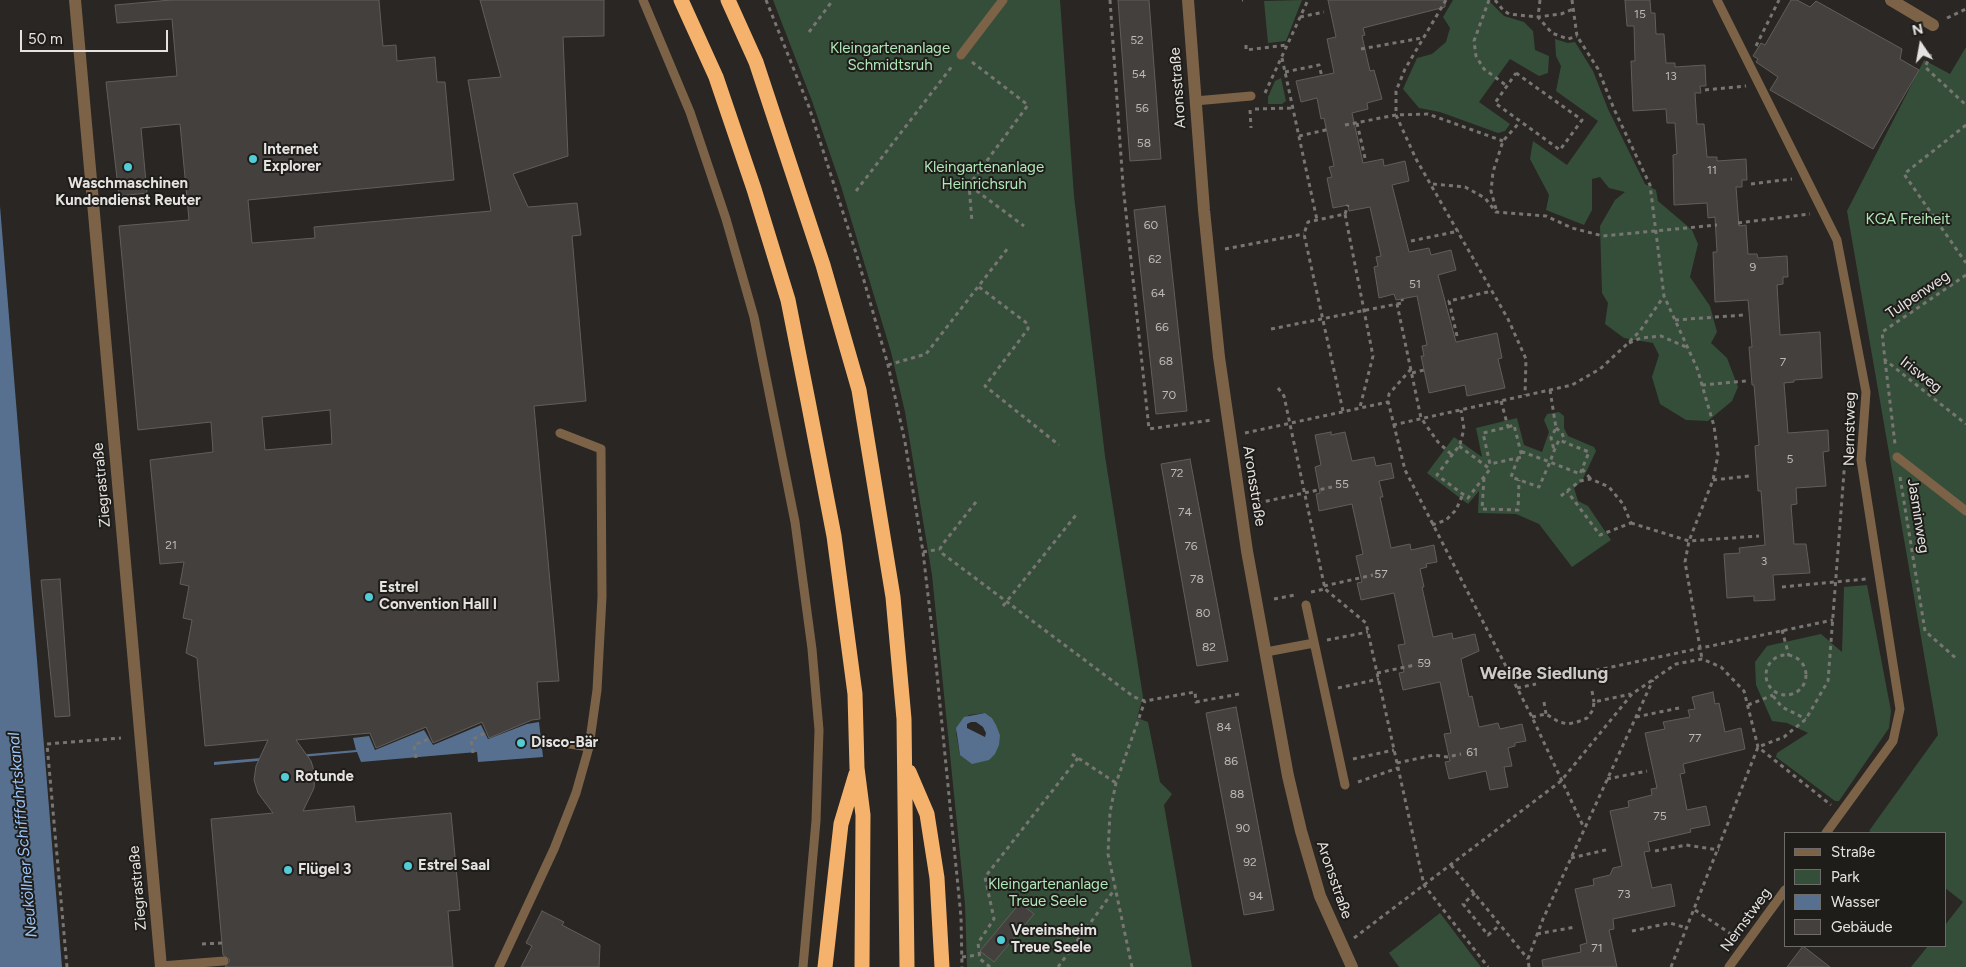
<!DOCTYPE html>
<meta charset="utf-8">
<style>
body{margin:0}
#map{position:relative;width:1966px;height:967px;overflow:hidden;background:#292623;font-family:Figtree,sans-serif}
canvas{display:block}
.legend{position:absolute;left:1784px;top:832px;width:162px;height:115px;box-sizing:border-box;background:#1f1d1a;border:1px solid #6e6c6a;margin:0;padding:6px 9px;list-style:none;font-size:15px;color:#e5e3e1}
.legend li{display:flex;align-items:center;gap:10px;height:25px}
.legend b{width:25px;border:1px solid #6e6c6a}
.north{position:absolute;left:1896px;top:20px;width:50px;height:50px;-webkit-text-stroke:4px #1f1d1a;paint-order:stroke;rotate:348deg;font-size:14px;font-weight:700;line-height:20px;text-align:center;color:#e5e3e1}
.north::after{content:'';display:block;margin:auto;width:18px;height:22px;background:#e5e3e1;clip-path:polygon(50% 0,100% 100%,50% 72%,0 100%)}
.scale{position:absolute;left:20px;top:30px;width:148px;height:22px;box-sizing:border-box;border:2px solid #e5e3e1;border-top:0;padding-left:6px;font-size:15px;line-height:18px;white-space:nowrap;color:#e5e3e1;-webkit-text-stroke:4px #1f1d1a;paint-order:stroke}
</style>
<div id="map">
<canvas width="1966" height="967"></canvas>
<ul class="legend">
<li><b style="height:6px;background:#7c6247"></b>Straße</li>
<li><b style="height:14px;background:#354e39"></b>Park</li>
<li><b style="height:14px;background:#57708f"></b>Wasser</li>
<li><b style="height:14px;background:#43403d"></b>Gebäude</li>
</ul>
<div class="north">N</div>
<div class="scale">50 m</div>
</div>
<script>
const ctx = document.querySelector('canvas').getContext('2d');
ctx.lineJoin = 'round';
function paint(path, color) {
  ctx.fillStyle = color;
  ctx.fill(path, 'evenodd');
}
function shape(rows) {
  const path = new Path2D();
  for (const r of rows) {
    if (r.length === 3) {
      path.moveTo(r[0] + r[2], r[1]);
      path.arc(r[0], r[1], r[2], 0, 2 * Math.PI);
      continue;
    }
    path.moveTo(r[0], r[1]);
    for (let i = 2; i < r.length; i += 2) path.lineTo(r[i], r[i + 1]);
  }
  return path;
}
function trace(path, color, width, dash) {
  ctx.strokeStyle = color;
  ctx.lineWidth = width;
  ctx.lineCap = dash ? 'butt' : 'round';
  ctx.setLineDash(dash || []);
  ctx.stroke(path);
}
function label(font, color, halo, rows, align = 'center') {
  ctx.font = font + ' Figtree,sans-serif';
  ctx.lineWidth = 4;
  ctx.setLineDash([]);
  ctx.textBaseline = 'middle';
  ctx.strokeStyle = halo;
  ctx.fillStyle = color;
  for (const [text, x, y, turn = 0] of rows) {
    ctx.save();
    ctx.translate(x, y);
    ctx.rotate((+turn || 0) * Math.PI / 180);
    ctx.textAlign = isNaN(turn) ? turn : align;
    if (halo) ctx.strokeText(text, 0, 0);
    ctx.fillText(text, 0, 0);
    ctx.restore();
  }
}
const green = shape([
 [773,0,1060,0,1074,196,1105,456,1143,697,1137,718,1148,722,1160,782,1172,794,1164,805,1192,967,967,967,965,904,932,575,905,412,891,352,841,186,812,101],
 [985,713,992,718,1000,735,960,755,956,733,969,715],
 [1302,0,1286,41,1268,43,1264,1],
 [1453,0,1488,0,1504,16,1524,22,1533,31,1535,50,1549,56,1548,73,1539,76,1510,59,1479,102,1510,124,1505,131,1498,133,1440,112,1419,108,1403,89,1417,58,1432,54,1446,42,1450,28,1443,17],
 [1555,39,1568,43,1575,42,1593,71,1608,109,1645,184,1656,190,1658,201,1692,230,1698,244,1690,277,1710,306,1717,332,1711,343,1727,358,1738,387,1732,401,1708,421,1686,420,1660,404,1652,377,1659,355,1653,343,1624,338,1605,324,1608,303,1602,293,1600,226,1615,200,1625,192,1609,188,1600,177,1592,179,1592,210,1584,225,1546,210,1549,195,1530,159,1533,141,1567,165,1598,121,1556,91,1561,66,1556,56],
 [1966,47,1966,967,1911,967,1928,946,1945,946,1945,925,1963,902,1945,888,1945,833,1872,833,1869,831,1938,735,1847,211,1924,60,1950,74],
 [1281,78,1286,101,1282,104,1268,104,1268,97,1275,81],
 [1559,412,1564,416,1564,428,1568,436,1594,447,1596,451,1582,481,1574,488,1578,501,1588,506,1611,540,1572,567,1539,524,1516,514,1478,513,1479,491,1468,504,1427,473,1454,437,1482,457,1476,428,1517,418,1524,445,1542,452,1549,432,1544,420,1547,414],
 [1867,585,1891,711,1889,728,1839,801,1835,801,1776,757,1777,753,1808,733,1787,723,1772,721,1756,685,1755,662,1767,646,1821,634,1842,652,1844,587],
 [1440,913,1481,967,1399,967,1389,953]
]);
const water = shape([
 [0,206,62,967,0,967],
 [985,713,992,718,996,725,1000,735,999,745,995,754,989,760,972,764,960,755,956,728,964,717],
 [971,722,976,722,983,727,986,733,985,737,967,728,967,724],
 [539,722,543,757,478,762,477,752,361,762,357,752,214,765,214,762,356,750,353,738,369,736,375,750,424,730,433,745,481,725,488,739,527,724]
]);
const building = shape([
 [171,0,379,0,383,46,396,45,397,61,435,57,437,82,445,82,454,180,248,200,252,243,315,238,314,227,491,211,468,80,501,77,480,0,604,0,604,36,563,37,568,156,513,174,528,207,577,203,581,235,572,236,586,401,534,406,559,681,537,682,540,719,532,720,489,738,482,722,433,743,426,727,376,748,370,733,296,740,311,761,315,774,314,788,303,811,354,806,356,822,451,813,460,910,448,911,453,967,225,967,230,960,223,955,211,819,273,813,258,793,254,780,256,766,268,740,205,746,197,658,186,653,192,620,183,618,189,586,180,584,184,562,160,564,150,460,213,452,211,422,138,430,119,226,189,220,180,124,141,128,147,193,119,196,106,82,177,76,172,19,117,23,115,5,171,0],
 [330,410,332,444,265,450,262,417,330,410],
 [1118,0,1149,0,1161,159,1130,161,1118,0],
 [1328,0,1445,0,1445,7,1363,28,1365,35,1362,36,1370,71,1374,70,1382,99,1367,103,1368,109,1352,113,1363,163,1383,159,1384,166,1405,161,1409,181,1392,185,1409,252,1429,248,1431,255,1451,250,1456,270,1438,275,1456,342,1497,333,1502,358,1498,359,1505,388,1467,396,1465,385,1429,393,1421,356,1424,356,1422,346,1427,345,1417,296,1396,300,1394,294,1379,298,1374,267,1378,266,1376,257,1381,256,1370,207,1349,211,1348,205,1333,208,1327,178,1332,177,1329,167,1334,166,1324,118,1321,119,1317,98,1301,102,1296,81,1334,73,1327,39,1336,37,1328,0],
 [1625,0,1650,0,1651,13,1655,13,1656,34,1664,34,1666,63,1675,63,1675,67,1705,65,1706,86,1700,86,1701,93,1695,93,1697,124,1704,124,1707,157,1717,157,1717,161,1746,159,1747,180,1742,180,1742,187,1736,187,1739,226,1746,225,1748,254,1757,254,1758,258,1787,256,1788,277,1783,277,1783,284,1777,285,1780,335,1820,332,1822,378,1794,380,1794,382,1784,383,1788,433,1828,430,1829,451,1823,452,1826,486,1796,488,1797,504,1791,505,1794,544,1806,544,1810,573,1773,575,1775,600,1754,601,1754,596,1727,598,1724,554,1740,553,1739,548,1765,545,1761,491,1758,491,1755,446,1759,445,1754,385,1752,385,1749,347,1752,347,1748,300,1715,302,1713,252,1717,252,1715,217,1708,218,1707,203,1674,205,1673,155,1677,154,1675,123,1667,123,1666,109,1633,111,1631,61,1635,61,1634,26,1627,26,1625,0],
 [1791,0,1797,0,1810,7,1816,1,1902,49,1900,59,1919,70,1873,149,1770,90,1778,77,1756,62,1758,59,1753,56,1761,43,1765,45,1791,0],
 [1165,206,1187,411,1156,414,1134,210,1165,206],
 [1331,432,1331,435,1345,432,1352,461,1374,457,1376,466,1391,463,1394,478,1379,481,1383,497,1380,497,1391,548,1410,544,1411,550,1434,545,1437,562,1426,564,1427,567,1420,569,1424,587,1422,587,1433,637,1452,633,1453,639,1475,634,1479,651,1461,659,1469,697,1472,696,1479,727,1498,723,1500,729,1522,724,1526,741,1515,743,1515,746,1508,748,1512,766,1504,767,1508,787,1490,790,1486,771,1449,779,1445,762,1450,761,1444,734,1451,733,1440,682,1403,690,1399,673,1404,672,1398,645,1405,644,1394,593,1361,600,1357,583,1362,582,1356,556,1363,554,1352,504,1319,511,1316,494,1320,493,1315,467,1321,465,1315,435,1331,432],
 [1190,459,1228,661,1197,666,1161,464,1190,459],
 [60,579,70,716,55,717,41,580,60,579],
 [1713,692,1715,704,1719,703,1725,732,1741,728,1745,749,1683,764,1685,773,1680,774,1687,810,1706,806,1710,825,1690,829,1691,832,1648,842,1650,851,1644,852,1652,888,1671,884,1675,906,1613,919,1614,929,1609,930,1617,967,1543,967,1542,960,1581,952,1580,945,1587,943,1575,889,1594,885,1593,879,1610,875,1613,868,1622,866,1610,811,1629,807,1628,801,1652,795,1651,789,1657,788,1645,733,1665,729,1663,722,1690,717,1688,710,1695,709,1692,697,1713,692],
 [1236,707,1274,910,1244,915,1206,713,1236,707],
 [1020,903,1034,914,994,962,980,951,1020,903],
 [542,911,564,922,562,925,600,945,599,967,521,967,532,946,526,943,542,911],
 [1803,946,1830,967,1787,967,1803,946]
]);
const path = shape([
 [766,0,809,107,857,256,888,365,905,442,923,552,936,664,961,917,962,967],
 [1110,0,1123,185,1149,429,1212,420],
 [1242,0,1243,0],
 [1446,0,1405,69,1396,91,1396,115,1416,159,1508,319,1526,359,1525,395],
 [1489,0,1474,41,1476,56,1484,69,1507,86],
 [1495,0,1503,10,1509,14,1538,17,1561,14,1573,9],
 [1540,0,1538,17,1552,33,1568,39,1577,36],
 [1572,0,1577,36,1598,69,1614,109,1650,185,1664,296,1697,368,1714,426,1718,455,1713,480,1689,541,1685,562,1702,659],
 [1300,17,1324,12],
 [1947,18,1966,9],
 [809,32,833,0],
 [1246,45,1246,50,1286,45],
 [1756,46,1779,0],
 [1361,49,1422,38],
 [1931,54,1925,67,1966,105],
 [1282,58,1317,220],
 [972,62,1028,105,969,185,972,222],
 [1285,72,1319,65,1322,77],
 [1516,73,1582,120,1560,150,1495,103,1516,73],
 [1705,90,1746,86],
 [1265,93,1308,0],
 [1255,109,1293,108],
 [1250,110,1251,128],
 [1357,123,1365,158],
 [1345,125,1396,115,1428,114,1503,141],
 [1966,125,1904,174,1966,263],
 [1299,136,1330,129],
 [1433,184,1465,187,1485,198,1496,212,1546,216,1572,228,1603,236,1717,225],
 [1751,184,1792,179],
 [970,186,1024,226],
 [856,191,953,65],
 [1496,209,1491,191,1493,172,1503,141,1520,122],
 [1345,214,1348,205],
 [1738,223,1810,214],
 [1411,241,1459,231],
 [1225,249,1304,234],
 [1966,275,1882,332,1885,360,1966,424],
 [979,287,1028,324,1028,329,985,386,1059,445],
 [1397,304,1403,303,1402,299],
 [1675,320,1744,315],
 [1271,329,1397,304,1421,418,1438,442,1452,455],
 [1457,336,1449,301,1492,291],
 [1629,343,1641,338,1661,336,1686,347],
 [1885,360,1895,444],
 [888,365,926,354,1008,248],
 [1411,369,1389,394,1388,401,1405,470,1532,717,1584,828],
 [1412,373,1424,370],
 [1702,385,1746,381],
 [1278,388,1284,396,1325,589,1366,623,1424,885,1488,967],
 [1550,390,1556,428,1551,438,1554,450],
 [1501,401,1508,427,1483,433,1490,464,1522,457,1514,425,1508,427],
 [1343,411,1304,234,1308,222,1345,214,1373,356,1360,407],
 [1393,425,1572,385,1600,369,1626,345,1640,331,1664,296],
 [1556,428,1562,433,1565,442],
 [1245,433,1388,402],
 [1459,446,1490,469,1468,498,1437,475,1452,455,1459,446,1460,444,1464,429,1461,410],
 [1518,458,1511,477,1539,487,1550,462,1554,451,1559,440,1589,452,1580,474,1550,462,1520,451],
 [1582,469,1591,479],
 [1900,477,1925,631,1958,660],
 [1484,478,1482,509,1518,510,1519,480],
 [1713,480,1749,476],
 [1561,496,1567,491,1580,481,1591,479,1609,487,1623,504,1631,523,1600,535,1567,491],
 [976,502,942,545,940,549,943,554,1134,697,1145,701,1195,692,1196,702,1239,694],
 [1258,503,1332,487],
 [1631,523,1689,541,1759,536],
 [1432,525,1446,520,1456,510,1463,494],
 [923,552,940,549],
 [1324,586,1373,575],
 [1782,587,1866,579],
 [1311,592,1325,589],
 [1274,599,1295,595],
 [1003,606,1076,515],
 [1782,630,1789,656],
 [1327,640,1368,632],
 [1786,675,20],
 [1588,672,1833,620],
 [1377,673,1415,665],
 [1338,688,1379,679],
 [1517,688,1536,684],
 [1592,691,1594,702],
 [1773,696,1782,707,1806,719],
 [1544,702,1546,714],
 [1748,705,1773,695],
 [1532,717,1546,714,1559,722,1568,724,1577,722,1587,718,1593,710,1594,702,1631,694],
 [1636,717,1679,708],
 [473,753,471,740,487,732],
 [1072,754,1116,783],
 [416,758,414,745,431,738],
 [1353,759,1394,750],
 [1397,763,1434,755,1447,757,1461,754],
 [1607,779,1647,771],
 [1358,782,1398,768],
 [1655,851,1686,845,1719,850],
 [1571,858,1610,849],
 [1451,865,1528,959],
 [1475,893,1463,904,1488,935,1500,925],
 [1695,910,1734,936],
 [1632,931,1670,923,1687,928],
 [1537,934,1575,927],
 [1354,938,1561,781,1632,694,1676,664,1702,659,1721,667,1744,691,1758,747,1831,805],
 [202,944,222,943],
 [962,957,979,955],
 [67,967,47,744,121,738],
 [990,967,980,959,978,943,994,919,985,877,1078,758],
 [1058,967,1115,889],
 [1132,967,1108,854,1110,812,1116,783,1145,701],
 [1529,967,1528,959,1543,919,1653,680],
 [1671,967,1758,747,1784,737,1806,719,1828,681,1845,459]
]);
const service = shape([
 [643,0,690,112,726,219,754,317,795,522,812,649,819,730,816,821,803,967],
 [1717,0,1837,240,1866,392,1861,460,1900,709,1893,741,1826,833],
 [961,55,1003,0],
 [1195,101,1251,96],
 [1897,457,1966,511],
 [1306,605,1345,785],
 [1266,652,1314,643],
 [557,742,589,747],
 [161,966,224,961],
 [499,967,554,849,576,793,589,747,597,690,602,597,601,449,560,433],
 [1729,967,1785,890]
]);
const minor = shape([
 [75,0,161,967],
 [1188,0,1204,210,1219,357,1247,551,1288,776,1301,831,1320,896,1352,967],
 [1891,0,1933,25]
]);
const motorway = shape([
 [681,0,716,77,754,189,788,300,808,401,834,536,855,694,857,768,863,815,862,967],
 [728,0,756,62,823,265,859,390,893,597,904,719,907,967],
 [909,772,927,814,937,878,942,967],
 [825,967,841,824,856,774]
]);
const markers = [
 [253,159,5,"#52ccd6"],
 [128,167,5,"#52ccd6"],
 [369,597,5,"#52ccd6"],
 [521,743,5,"#52ccd6"],
 [285,777,5,"#52ccd6"],
 [408,866,5,"#52ccd6"],
 [288,870,5,"#52ccd6"],
 [1001,940,5,"#52ccd6"]
];
const numberNames = [
 ["15",1640,14],
 ["52",1137,40],
 ["54",1139,74],
 ["13",1671,76],
 ["56",1142,108],
 ["58",1144,143],
 ["11",1712,170],
 ["60",1151,225],
 ["62",1155,259],
 ["9",1753,267],
 ["51",1415,284],
 ["64",1158,293],
 ["66",1162,327],
 ["68",1166,361],
 ["7",1783,362],
 ["70",1169,395],
 ["5",1790,459],
 ["72",1177,473],
 ["55",1342,484],
 ["74",1185,512],
 ["21",171,545],
 ["76",1191,546],
 ["3",1764,561],
 ["57",1381,574],
 ["78",1197,579],
 ["80",1203,613],
 ["82",1209,647],
 ["59",1424,663],
 ["84",1224,727],
 ["77",1695,738],
 ["61",1472,752],
 ["86",1231,761],
 ["88",1237,794],
 ["75",1660,816],
 ["90",1243,828],
 ["92",1250,862],
 ["73",1624,894],
 ["94",1256,896],
 ["71",1597,948]
];
const parkNames = [
 ["Kleingartenanlage",890,49],
 ["Schmidtsruh",890,66],
 ["Kleingartenanlage",984,168],
 ["Heinrichsruh",984,185],
 ["KGA Freiheit",1908,220],
 ["Kleingartenanlage",1048,885],
 ["Treue Seele",1048,902]
];
const streetNames = [
 ["Aronsstraße",1178,88,-94],
 ["Tulpenweg",1918,295,-34],
 ["Irisweg",1921,375,38],
 ["Nernstweg",1850,429,-89],
 ["Ziegrastraße",102,485,-95],
 ["Aronsstraße",1254,486,81],
 ["Jasminweg",1918,516,81],
 ["Aronsstraße",1334,880,71],
 ["Ziegrastraße",138,888,-95],
 ["Nernstweg",1746,920,-54]
];
const poiNames = [
 ["Internet",263,150],
 ["Explorer",263,167],
 ["Waschmaschinen",128,184,"center"],
 ["Kundendienst Reuter",128,201,"center"],
 ["Estrel",379,588],
 ["Convention Hall I",379,605],
 ["Disco-Bär",531,743],
 ["Rotunde",295,777],
 ["Estrel Saal",418,866],
 ["Flügel 3",298,870],
 ["Vereinsheim",1011,931],
 ["Treue Seele",1011,948]
];
const waterNames = [
 ["Neuköllner Schifffahrtskanal",23,835,-95]
];
const quarterNames = [
 ["Weiße Siedlung",1544,674]
];
paint(green, '#354e39');
paint(water, '#57708f');
paint(building, '#43403d');
trace(building, '#615e5b', 1);
trace(path, '#787673', 3, [4, 4]);
trace(service, '#7c6247', 9);
trace(minor, '#7c6247', 12);
trace(motorway, '#f5b26c', 15);
for (const [x, y, r, color] of markers) {
  const dot = new Path2D();
  dot.arc(x, y, r, 0, 2 * Math.PI);
  ctx.fillStyle = color;
  ctx.fill(dot);
  trace(dot, '#1f1d1a', 2);
}
label('12px', '#bcbab8', null, numberNames);
label('15px', '#afe7b7', '#1f1d1a', parkNames);
label('15px', '#e5e3e1', '#1f1d1a', streetNames);
label('bold 15px', '#e5e3e1', '#1f1d1a', poiNames, 'left');
label('italic 16px', '#9ac4f8', '#1f1d1a', waterNames);
label('bold 18px', '#cecbc7', '#1f1d1a', quarterNames);
</script>
